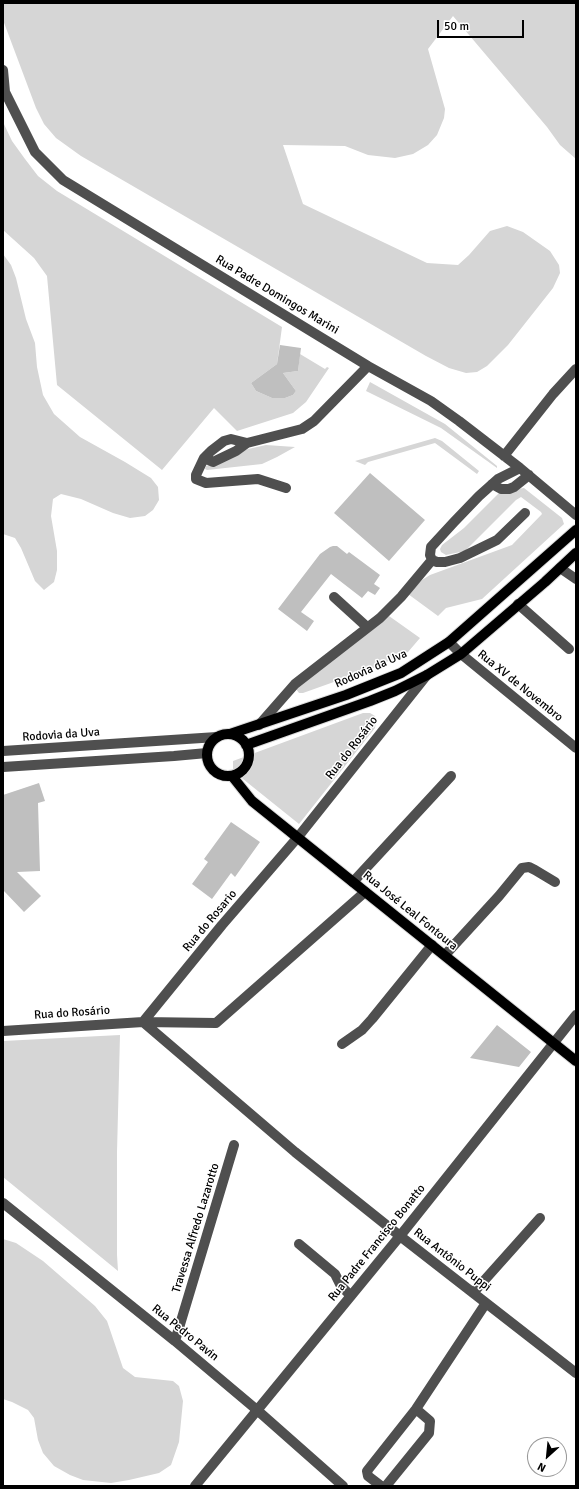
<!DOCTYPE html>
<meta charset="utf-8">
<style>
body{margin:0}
#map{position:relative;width:579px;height:1489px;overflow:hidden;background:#fff;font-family:Signika,sans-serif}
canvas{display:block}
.frame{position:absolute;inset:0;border:4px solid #000;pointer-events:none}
.north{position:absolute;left:527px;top:1437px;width:40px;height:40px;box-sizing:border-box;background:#fff;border:1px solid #999;border-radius:50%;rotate:207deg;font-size:11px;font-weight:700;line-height:16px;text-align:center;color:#000}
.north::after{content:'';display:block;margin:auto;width:14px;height:18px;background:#000;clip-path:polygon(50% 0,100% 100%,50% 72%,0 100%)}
.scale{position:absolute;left:437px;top:20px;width:87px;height:18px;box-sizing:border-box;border:2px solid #000;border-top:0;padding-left:5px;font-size:12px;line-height:14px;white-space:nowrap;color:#000;-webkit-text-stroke:3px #fff;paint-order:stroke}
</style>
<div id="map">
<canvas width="579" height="1489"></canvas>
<div class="frame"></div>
<div class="north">N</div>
<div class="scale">50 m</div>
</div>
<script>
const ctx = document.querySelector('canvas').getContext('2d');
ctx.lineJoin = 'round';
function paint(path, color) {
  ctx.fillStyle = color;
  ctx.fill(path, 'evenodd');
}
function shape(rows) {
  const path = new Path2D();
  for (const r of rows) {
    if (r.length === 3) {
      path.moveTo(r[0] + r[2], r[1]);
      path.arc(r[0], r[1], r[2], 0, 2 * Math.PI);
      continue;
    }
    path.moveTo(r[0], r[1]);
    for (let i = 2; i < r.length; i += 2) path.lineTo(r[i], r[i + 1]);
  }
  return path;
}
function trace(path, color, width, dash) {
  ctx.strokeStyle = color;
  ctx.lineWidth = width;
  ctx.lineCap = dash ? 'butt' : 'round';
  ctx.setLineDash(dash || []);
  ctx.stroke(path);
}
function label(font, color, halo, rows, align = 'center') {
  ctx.font = font + ' Signika,sans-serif';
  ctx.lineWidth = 3;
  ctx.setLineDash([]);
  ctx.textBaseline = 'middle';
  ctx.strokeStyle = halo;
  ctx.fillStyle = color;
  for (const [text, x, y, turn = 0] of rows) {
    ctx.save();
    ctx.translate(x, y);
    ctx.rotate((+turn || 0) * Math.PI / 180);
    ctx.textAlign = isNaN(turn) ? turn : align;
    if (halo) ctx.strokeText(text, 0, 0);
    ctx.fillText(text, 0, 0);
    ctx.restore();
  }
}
const green = shape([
 [3,3,576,3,576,159,560,145,547,127,453,16,428,49,445,109,444,118,437,135,428,145,413,154,395,158,368,155,345,146,283,145,303,204,427,263,458,265,469,255,490,231,507,226,523,232,550,251,559,265,560,273,553,288,508,345,487,366,477,372,466,373,449,368,426,356,81,156,56,138,44,124,36,108,3,20],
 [3,122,12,141,25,159,38,176,57,191,282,327,277,364,251,383,256,391,272,398,285,398,293,395,296,391,283,373,298,371,300,354,325,369,327,367,329,368,306,402,293,413,237,431,214,408,162,470,57,385,47,276,34,258,3,230],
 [3,254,11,265,16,278,26,319,35,343,37,367,43,395,54,414,80,437,125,462,151,478,158,487,159,500,153,510,145,516,130,518,113,513,81,499,61,494,53,499,51,516,57,551,57,570,54,582,44,590,35,581,21,548,15,538,3,534],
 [370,382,445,424,497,466,497,468,441,428,366,391],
 [435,438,442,441,479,471,477,474,435,443,368,462,365,465,355,461],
 [266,445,295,447,277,457,262,464,207,470,205,469,206,466,248,449],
 [524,488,562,518,564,524,482,599,446,608,438,616,408,594,422,580,430,575,512,545,542,514,541,512,521,497,516,500,465,551,446,555,441,552,440,549,442,545,464,528,500,492],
 [389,616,420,638,408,652,373,668,303,693,299,693,296,689,368,630],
 [363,713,370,713,375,716,376,721,375,728,299,824,233,771,233,761],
 [120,1035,117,1152,117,1255,118,1271,3,1177,3,1041],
 [3,1239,16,1243,43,1261,95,1306,107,1321,123,1368,135,1377,173,1381,179,1386,183,1401,179,1442,171,1465,159,1473,129,1480,111,1483,83,1480,70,1475,54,1466,43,1453,38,1440,34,1418,28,1410,12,1402,3,1399]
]);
const building = shape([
 [280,345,301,348,298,371,283,373,296,391,293,395,285,398,272,398,256,391,251,383,277,364],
 [370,473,425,520,389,561,334,513],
 [333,546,337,546,347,554,349,552,380,575,374,584,380,588,375,595,368,591,362,598,331,574,301,612,314,621,307,631,278,609,320,554,330,547],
 [39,783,45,801,38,803,40,871,17,872,41,896,24,912,3,890,3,795],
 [231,822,260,842,235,877,231,873,212,899,192,884,208,862,204,859],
 [497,1025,531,1052,519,1067,470,1058]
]);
const minor = shape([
 [3,70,5,92,35,152,63,180,368,366,431,401,459,421,520,468,576,515],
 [247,443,231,439,224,441,211,451,204,458,213,462,236,451,247,443,302,429,314,421,368,366],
 [504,456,553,394,576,369],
 [204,458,196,475,196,479,206,483,258,479,286,488],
 [520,468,498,479,479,496,454,522,431,547,430,555,432,560,437,562,445,562,460,558,497,540,525,513],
 [492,484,501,489,509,489,514,487,529,475],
 [560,568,576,579],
 [334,597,367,627],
 [518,604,569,649],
 [449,642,461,654,576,748],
 [259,725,295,684,380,618,401,597,432,560],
 [3,751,217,737],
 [3,767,174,756,207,753],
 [353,882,451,776],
 [445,955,499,896,522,868,529,867,535,870,555,882],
 [143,1022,295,1152,400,1236,576,1373],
 [143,1022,222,925,298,837,427,675],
 [3,1031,143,1022,216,1023,365,892],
 [342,1044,362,1030,372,1019,432,945],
 [3,1203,175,1341,257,1410,343,1486],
 [299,1244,335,1274,341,1286,351,1296],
 [473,1293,540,1218],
 [175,1341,234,1145],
 [195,1486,400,1236,576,1015],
 [381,1486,368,1476,367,1471,416,1409,486,1303],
 [386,1486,429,1433,430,1421,416,1409]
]);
const major = shape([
 [230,734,346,695,401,673,449,642,576,530],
 [228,755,21],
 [246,745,370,701,395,691,427,675,461,654,545,582,576,553],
 [232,776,252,801,576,1061]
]);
const streetNames = [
 ["Rua Padre Domingos Marini",277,295,31],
 ["Rodovia da Uva",371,669,-24],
 ["Rua XV de Novembro",520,686,39],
 ["Rodovia da Uva",61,735,-4],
 ["Rua do Rosário",352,748,-52],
 ["Rua José Leal Fontoura",410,911,39],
 ["Rua do Rosario",210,921,-50],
 ["Rua do Rosário",72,1013,-4],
 ["Travessa Alfredo Lazarotto",196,1228,-73],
 ["Rua Padre Francisco Bonatto",377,1243,-51],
 ["Rua Antônio Puppi",452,1260,38],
 ["Rua Pedro Pavin",185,1333,39]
];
paint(green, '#d6d6d6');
paint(building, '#bfbfbf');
trace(major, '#dbdbdb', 12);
trace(minor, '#4f4f4f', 10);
trace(major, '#000', 10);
label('12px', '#000', '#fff', streetNames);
</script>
